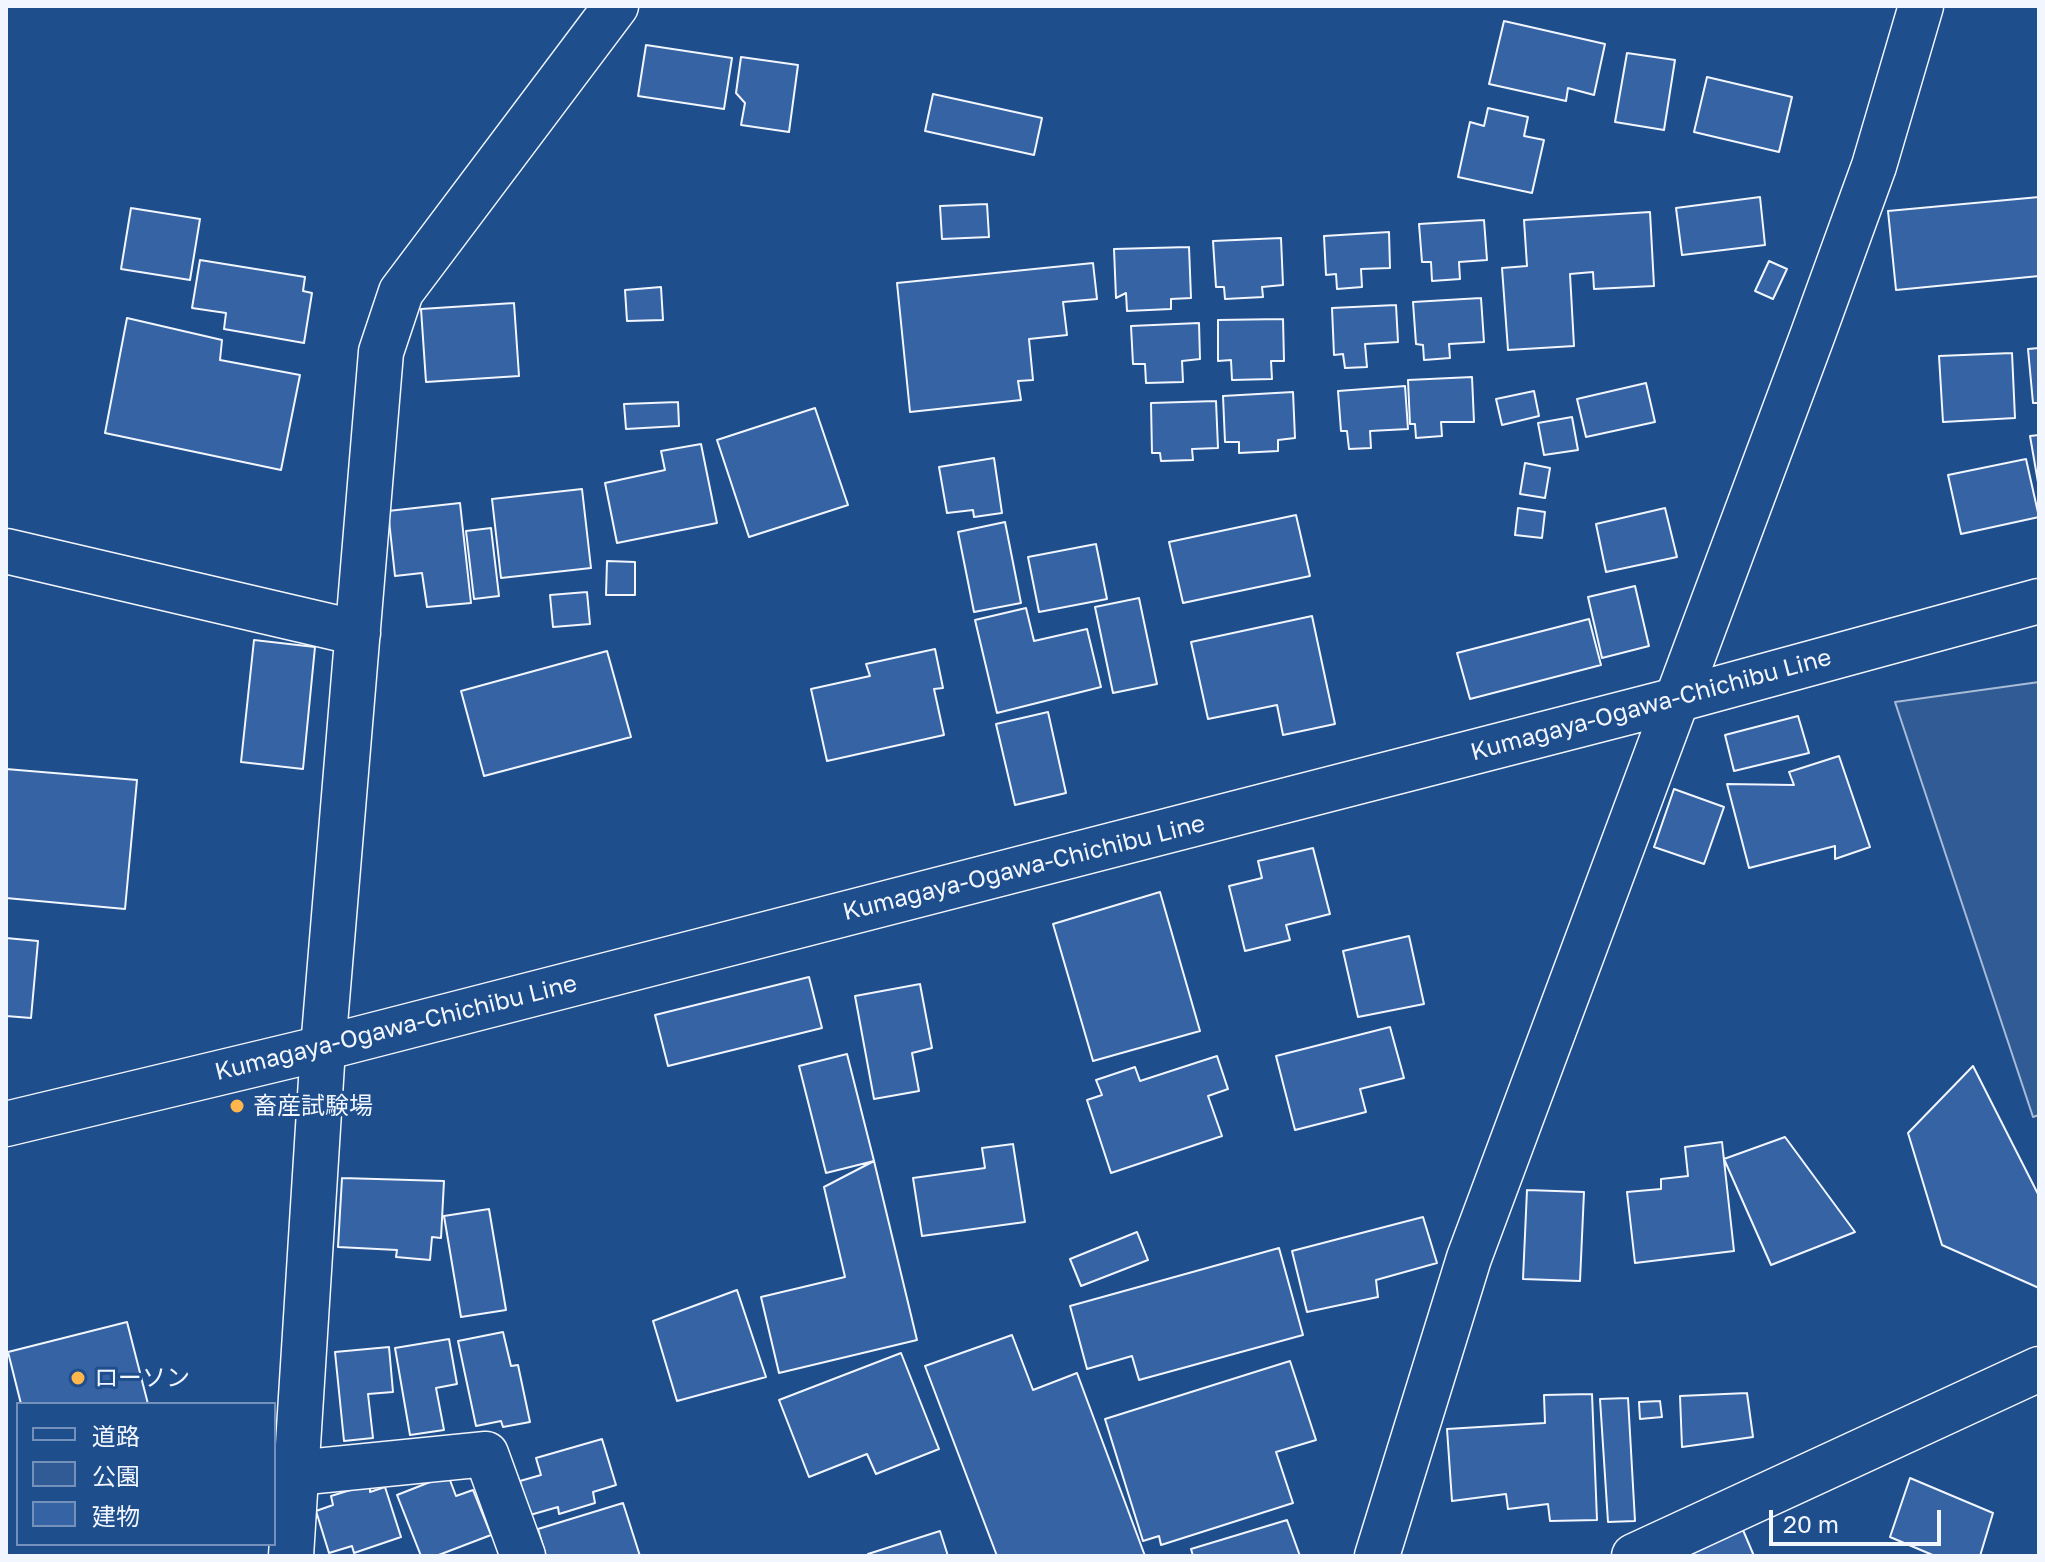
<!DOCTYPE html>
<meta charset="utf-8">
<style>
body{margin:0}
#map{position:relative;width:2045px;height:1562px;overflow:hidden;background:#1f4e8c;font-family:"Golos Text","Noto Sans JP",sans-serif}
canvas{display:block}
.frame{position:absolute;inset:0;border:8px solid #f2f6ff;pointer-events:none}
.legend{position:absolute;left:16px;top:1402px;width:260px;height:144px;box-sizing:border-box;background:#1f4e8c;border:2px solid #7391ba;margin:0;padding:10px 14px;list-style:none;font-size:24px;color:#f2f6ff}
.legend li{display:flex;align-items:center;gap:16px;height:40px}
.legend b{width:40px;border:2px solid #7391ba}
.scale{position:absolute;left:1769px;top:1510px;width:172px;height:36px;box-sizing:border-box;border:4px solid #f2f6ff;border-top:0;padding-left:10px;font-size:24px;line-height:28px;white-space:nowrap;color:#f2f6ff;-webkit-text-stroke:6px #1f4e8c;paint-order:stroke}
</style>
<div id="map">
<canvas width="2045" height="1562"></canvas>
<div class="frame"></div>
<ul class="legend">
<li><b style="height:10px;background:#1f4e8c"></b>道路</li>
<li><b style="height:22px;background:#305b95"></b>公園</li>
<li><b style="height:22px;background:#3563a3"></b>建物</li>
</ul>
<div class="scale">20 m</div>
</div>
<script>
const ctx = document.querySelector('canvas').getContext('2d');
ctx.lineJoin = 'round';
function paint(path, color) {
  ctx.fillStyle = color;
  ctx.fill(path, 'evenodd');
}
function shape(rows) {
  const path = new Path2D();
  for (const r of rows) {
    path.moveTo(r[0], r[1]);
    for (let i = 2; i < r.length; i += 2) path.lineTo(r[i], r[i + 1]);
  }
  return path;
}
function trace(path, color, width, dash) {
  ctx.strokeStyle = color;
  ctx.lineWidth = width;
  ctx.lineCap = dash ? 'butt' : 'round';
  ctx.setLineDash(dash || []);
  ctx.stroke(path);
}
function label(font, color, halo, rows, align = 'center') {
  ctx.font = font + ' "Golos Text","Noto Sans JP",sans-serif';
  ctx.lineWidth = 6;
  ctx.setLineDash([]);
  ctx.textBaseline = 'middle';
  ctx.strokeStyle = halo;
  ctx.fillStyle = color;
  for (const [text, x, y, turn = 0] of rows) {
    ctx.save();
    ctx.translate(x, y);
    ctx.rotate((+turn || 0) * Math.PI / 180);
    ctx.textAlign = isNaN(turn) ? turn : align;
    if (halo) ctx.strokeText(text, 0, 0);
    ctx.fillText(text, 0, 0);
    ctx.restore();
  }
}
const green = shape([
 [2039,682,2039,1115,2033,1117,1895,702,2039,682]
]);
const building = shape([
 [1504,21,1605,44,1594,95,1568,88,1566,101,1489,84,1504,21],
 [646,45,732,58,724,109,638,96,646,45],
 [1627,53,1675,60,1664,130,1615,122,1627,53],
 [741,57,798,65,789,132,741,125,745,103,736,93,741,57],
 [1707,77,1792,97,1779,152,1694,132,1707,77],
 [933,94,1042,118,1034,155,925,131,933,94],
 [1488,108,1528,117,1524,136,1544,140,1532,193,1458,177,1470,122,1484,126,1488,108],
 [1760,197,1765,245,1682,255,1676,208,1760,197],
 [2039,197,2039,276,1896,290,1888,211,2039,197],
 [987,204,989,237,942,239,940,206,987,204],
 [131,208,200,219,190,280,121,269,131,208],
 [1650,212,1654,286,1594,289,1593,272,1570,274,1574,346,1508,350,1502,268,1527,266,1524,220,1650,212],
 [1484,220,1487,260,1459,262,1460,279,1432,281,1431,262,1422,262,1419,224,1484,220],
 [1389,232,1390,268,1361,269,1362,287,1337,289,1336,274,1326,275,1324,236,1389,232],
 [1281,238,1283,285,1262,287,1263,297,1225,299,1224,287,1216,287,1213,241,1281,238],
 [1189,247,1191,298,1171,299,1171,309,1127,311,1126,293,1116,298,1114,249,1189,247],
 [200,260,305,277,303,291,312,293,304,343,224,329,226,313,192,308,200,260],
 [1769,261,1787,269,1773,299,1755,291,1769,261],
 [1093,263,1097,299,1063,302,1067,335,1029,339,1033,380,1018,381,1021,400,910,412,897,283,1093,263],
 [661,287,663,320,627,321,625,290,661,287],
 [1481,298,1484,342,1449,344,1450,358,1424,360,1423,345,1416,344,1413,302,1481,298],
 [514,303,519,376,426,382,421,309,514,303],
 [1396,305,1398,342,1365,344,1367,367,1345,368,1343,354,1334,355,1332,308,1396,305],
 [127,318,222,340,220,360,300,375,281,470,105,433,127,318],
 [1283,319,1284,361,1271,361,1272,379,1232,380,1231,360,1218,361,1218,320,1283,319],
 [1199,323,1200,359,1182,361,1183,382,1146,383,1145,364,1133,364,1131,326,1199,323],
 [2039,348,2039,403,2033,403,2028,349,2039,348],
 [2012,353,2015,418,1943,422,1939,356,2012,353],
 [1472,377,1474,422,1441,422,1442,436,1416,438,1415,424,1410,424,1408,380,1472,377],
 [1646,383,1655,422,1586,437,1577,399,1646,383],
 [1405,386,1408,429,1370,431,1371,448,1349,449,1347,431,1341,431,1338,391,1405,386],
 [1534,391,1539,416,1502,425,1496,399,1534,391],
 [1293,392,1295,438,1278,440,1278,451,1239,453,1239,442,1225,442,1223,396,1293,392],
 [1216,401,1218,448,1192,449,1193,460,1161,461,1160,453,1152,453,1151,403,1216,401],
 [678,402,679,426,626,429,624,404,678,402],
 [815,408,848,505,749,537,717,440,815,408],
 [1572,417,1578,450,1544,455,1538,423,1572,417],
 [2039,435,2039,488,2030,436,2039,435],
 [701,444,717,523,617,543,605,483,665,470,661,451,701,444],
 [994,458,1002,513,974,517,973,510,947,513,939,467,994,458],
 [2026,459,2039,517,1961,534,1948,475,2026,459],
 [1525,463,1550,468,1545,498,1520,494,1525,463],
 [582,489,591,568,501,578,492,499,582,489],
 [460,503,471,603,427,607,422,573,395,576,388,511,460,503],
 [1518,508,1545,512,1542,538,1515,535,1518,508],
 [1665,508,1677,557,1606,572,1596,524,1665,508],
 [1296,515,1310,576,1183,603,1169,542,1296,515],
 [1005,522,1021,603,974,612,958,532,1005,522],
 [491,528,499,596,474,599,466,531,491,528],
 [1096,544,1107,599,1039,612,1028,557,1096,544],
 [607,561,635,562,635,595,606,595,607,561],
 [1635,586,1649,646,1602,658,1588,597,1635,586],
 [587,592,590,624,553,627,550,595,587,592],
 [1139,598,1157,684,1113,693,1095,607,1139,598],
 [1026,608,1034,641,1087,629,1101,687,997,713,975,620,1026,608],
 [1312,616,1335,724,1283,735,1277,705,1208,719,1191,642,1312,616],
 [1589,619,1601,665,1470,699,1457,653,1589,619],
 [254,640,315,647,303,769,241,762,254,640],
 [935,649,943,688,934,689,944,735,827,761,811,689,870,676,866,664,935,649],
 [607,651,631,737,484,776,461,691,607,651],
 [1048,712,1066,793,1015,805,996,724,1048,712],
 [1798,716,1809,753,1734,771,1725,735,1798,716],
 [1839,756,1870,847,1835,859,1835,846,1749,868,1727,784,1794,785,1789,772,1839,756],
 [6,769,137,780,125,909,6,898,6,769],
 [1674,789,1724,807,1704,864,1654,847,1674,789],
 [1313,848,1330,914,1286,925,1290,940,1245,951,1229,886,1262,878,1258,861,1313,848],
 [1160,892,1200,1031,1093,1061,1053,924,1160,892],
 [1409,936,1424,1004,1358,1017,1343,951,1409,936],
 [6,938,38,941,31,1018,6,1016,6,938],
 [809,977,822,1028,668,1066,655,1015,809,977],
 [920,984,932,1048,912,1053,919,1091,874,1099,855,996,920,984],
 [1390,1027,1404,1078,1360,1089,1366,1112,1295,1130,1276,1056,1390,1027],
 [847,1054,874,1161,826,1173,799,1066,847,1054],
 [1217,1056,1228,1089,1208,1096,1222,1136,1111,1173,1087,1100,1102,1095,1096,1080,1135,1067,1140,1081,1217,1056],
 [1973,1066,2039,1196,2039,1288,1942,1245,1908,1133,1973,1066],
 [1785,1137,1855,1232,1771,1265,1724,1159,1785,1137],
 [1722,1142,1734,1251,1635,1263,1627,1192,1661,1189,1661,1179,1688,1176,1685,1147,1722,1142],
 [1013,1144,1025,1222,922,1236,913,1178,985,1168,982,1148,1013,1144],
 [874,1161,917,1340,779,1373,761,1297,845,1277,824,1187,874,1161],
 [342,1178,444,1181,441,1238,432,1237,430,1260,396,1257,397,1250,338,1247,342,1178],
 [1527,1190,1584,1192,1580,1281,1523,1279,1527,1190],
 [489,1209,506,1310,461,1317,444,1216,489,1209],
 [1423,1217,1437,1263,1376,1280,1378,1297,1307,1312,1292,1251,1423,1217],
 [1137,1232,1148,1260,1081,1286,1070,1259,1137,1232],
 [1279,1248,1303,1335,1139,1380,1132,1356,1087,1369,1070,1306,1279,1248],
 [737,1290,766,1377,677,1401,653,1321,737,1290],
 [127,1322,148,1404,21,1404,8,1352,127,1322],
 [503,1332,511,1366,518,1365,530,1422,503,1427,501,1421,476,1426,458,1341,503,1332],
 [1012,1335,1033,1390,1077,1373,1145,1556,997,1556,925,1366,1012,1335],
 [449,1339,457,1384,436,1388,444,1430,410,1435,395,1348,449,1339],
 [389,1347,393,1392,368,1394,373,1438,344,1441,335,1352,389,1347],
 [901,1353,939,1449,876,1474,867,1454,809,1477,779,1400,901,1353],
 [1290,1361,1316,1440,1276,1452,1293,1503,1161,1545,1159,1536,1143,1541,1105,1419,1290,1361],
 [1747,1393,1753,1437,1682,1447,1680,1396,1747,1393],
 [1592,1394,1597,1520,1550,1521,1548,1504,1508,1509,1506,1494,1452,1501,1447,1429,1545,1423,1544,1395,1592,1394],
 [1628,1398,1635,1521,1608,1522,1600,1399,1628,1398],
 [1660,1401,1662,1417,1640,1419,1639,1402,1660,1401],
 [602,1439,616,1485,593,1492,595,1503,559,1514,558,1507,530,1515,520,1481,541,1475,536,1458,602,1439],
 [448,1475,456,1496,473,1490,491,1535,436,1556,421,1556,397,1495,448,1475],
 [1910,1478,1993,1513,1980,1556,1935,1556,1890,1537,1910,1478],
 [370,1484,370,1492,385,1487,401,1537,354,1553,352,1546,329,1553,316,1511,333,1505,331,1496,370,1484],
 [623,1503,640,1556,546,1556,538,1529,623,1503],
 [1287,1520,1300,1556,1193,1556,1191,1549,1287,1520],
 [1743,1530,1754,1556,1683,1556,1743,1530],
 [940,1531,948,1556,869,1556,868,1554,940,1531]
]);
const minor = shape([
 [6,551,358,633],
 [323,1048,381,352,401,292,616,6],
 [296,1473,486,1454,523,1556],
 [1634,1556,2039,1369]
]);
const tertiary = shape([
 [291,1556,323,1048],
 [1377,1556,1469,1258,1813,334,1874,166,1921,6]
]);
const primary = shape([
 [6,1124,323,1048,1676,700,2039,601]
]);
const markers = [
 [237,1106,8,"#ffb74d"],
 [78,1378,8,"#ffb74d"]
];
const streetNames = [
 ["Kumagaya-Ogawa-Chichibu Line",1651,705,-15],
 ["Kumagaya-Ogawa-Chichibu Line",1024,868,-14],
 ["Kumagaya-Ogawa-Chichibu Line",396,1028,-14]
];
const poiNames = [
 ["畜産試験場",253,1106],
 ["ローソン",94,1378]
];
paint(green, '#305b95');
trace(green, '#a8bbd7', 2);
paint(building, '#3563a3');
trace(building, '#f2f6ff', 2);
trace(minor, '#f2f6ff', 47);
trace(tertiary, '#f2f6ff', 47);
trace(primary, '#f2f6ff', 47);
trace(minor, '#1f4e8c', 44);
trace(tertiary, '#1f4e8c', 44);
trace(primary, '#1f4e8c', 44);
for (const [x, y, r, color] of markers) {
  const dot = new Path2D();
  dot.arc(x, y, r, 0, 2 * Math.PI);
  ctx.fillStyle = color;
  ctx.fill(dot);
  trace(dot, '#1f4e8c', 3);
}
label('24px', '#f2f6ff', '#1f4e8c', streetNames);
label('24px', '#f2f6ff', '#1f4e8c', poiNames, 'left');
</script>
